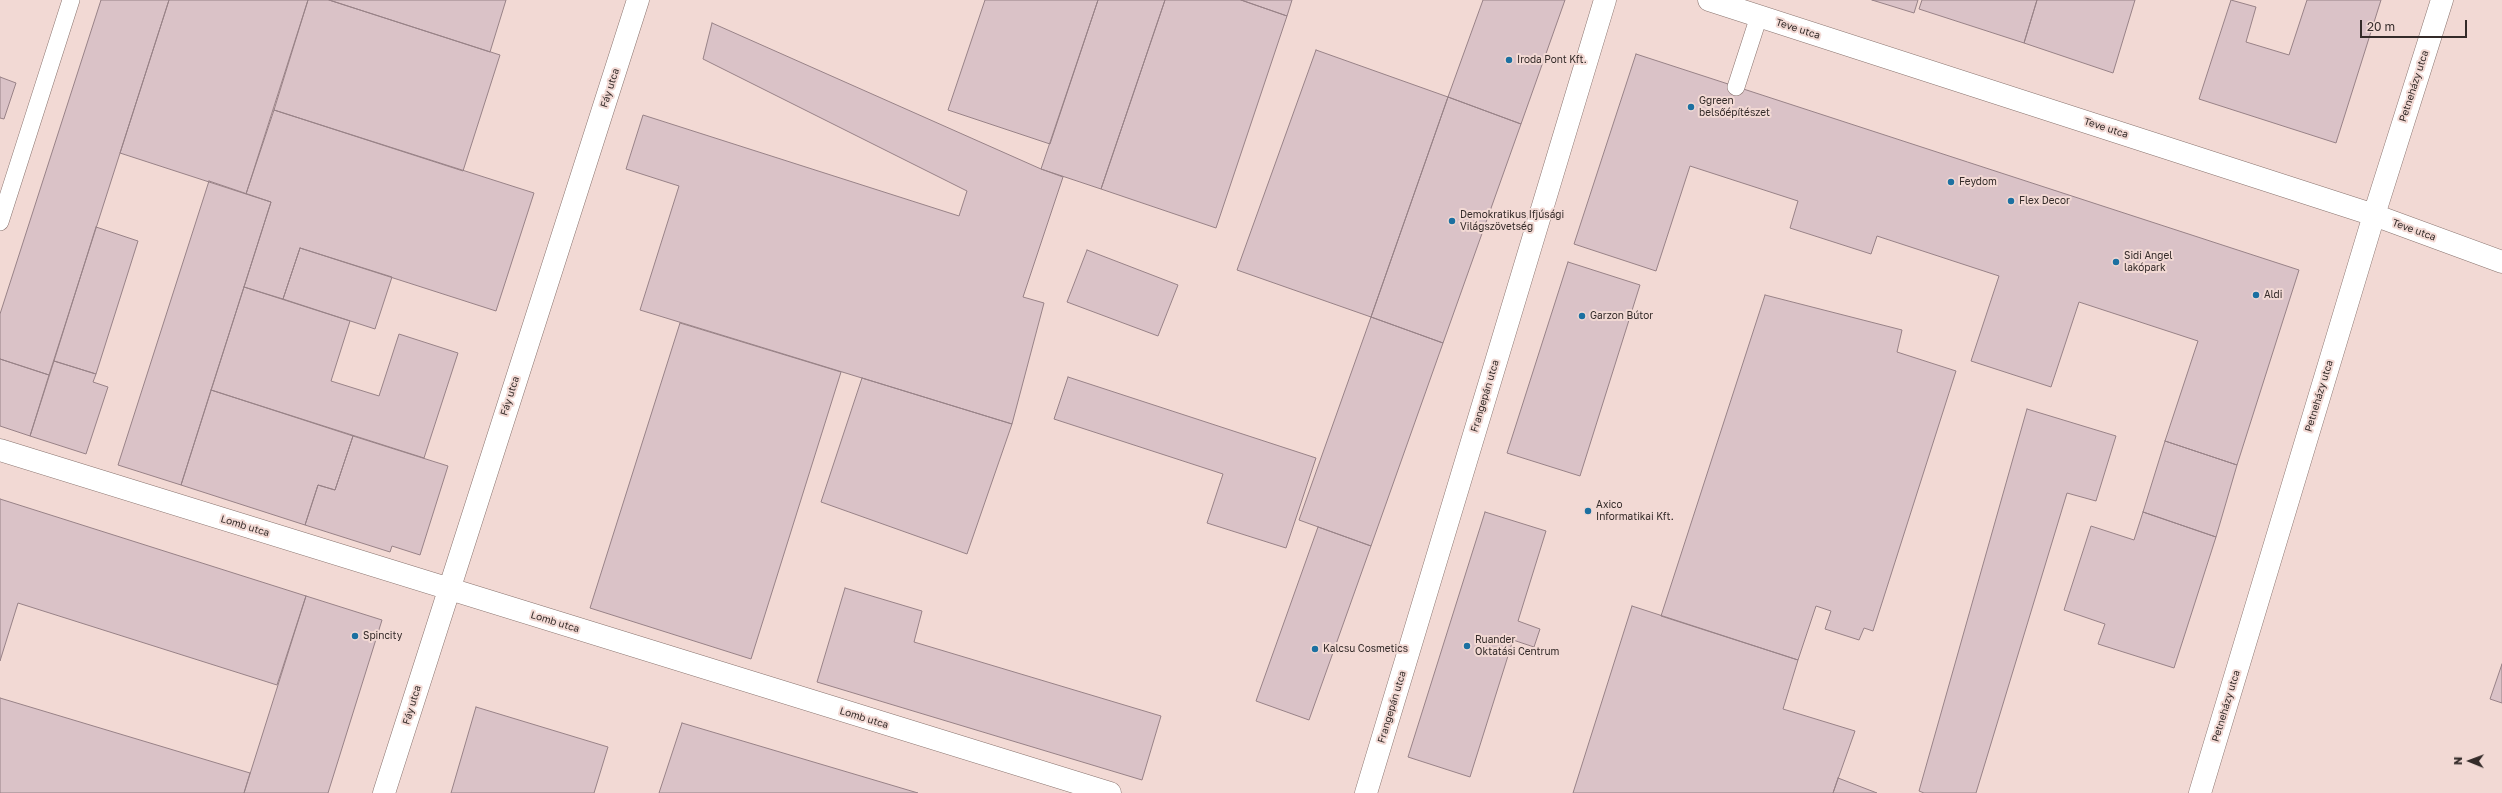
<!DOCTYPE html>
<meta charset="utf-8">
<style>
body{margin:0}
#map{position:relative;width:2502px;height:793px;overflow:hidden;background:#f2d9d4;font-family:"Golos Text",sans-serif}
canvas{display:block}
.north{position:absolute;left:2450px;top:741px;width:40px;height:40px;-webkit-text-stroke:3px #f2d9d4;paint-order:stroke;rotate:271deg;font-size:11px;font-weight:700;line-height:16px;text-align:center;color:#342b29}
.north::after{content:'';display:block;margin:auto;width:14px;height:18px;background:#342b29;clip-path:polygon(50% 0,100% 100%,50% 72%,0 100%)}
.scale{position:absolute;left:2360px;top:20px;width:107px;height:18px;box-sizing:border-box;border:2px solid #342b29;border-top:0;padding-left:5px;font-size:12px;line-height:14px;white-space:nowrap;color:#342b29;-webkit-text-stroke:3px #f2d9d4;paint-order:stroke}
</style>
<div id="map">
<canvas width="2502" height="793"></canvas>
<div class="north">N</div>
<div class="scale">20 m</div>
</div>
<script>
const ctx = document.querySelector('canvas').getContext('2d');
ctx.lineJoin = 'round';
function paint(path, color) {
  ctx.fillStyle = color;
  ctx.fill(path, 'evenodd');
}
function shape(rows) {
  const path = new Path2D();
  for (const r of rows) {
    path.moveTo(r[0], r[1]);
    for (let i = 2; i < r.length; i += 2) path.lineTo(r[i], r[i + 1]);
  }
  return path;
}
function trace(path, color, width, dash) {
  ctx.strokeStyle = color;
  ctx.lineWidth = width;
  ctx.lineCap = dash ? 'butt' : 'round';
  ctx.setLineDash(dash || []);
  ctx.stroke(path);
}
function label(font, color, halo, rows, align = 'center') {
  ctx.font = font + ' "Golos Text",sans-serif';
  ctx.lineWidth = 4;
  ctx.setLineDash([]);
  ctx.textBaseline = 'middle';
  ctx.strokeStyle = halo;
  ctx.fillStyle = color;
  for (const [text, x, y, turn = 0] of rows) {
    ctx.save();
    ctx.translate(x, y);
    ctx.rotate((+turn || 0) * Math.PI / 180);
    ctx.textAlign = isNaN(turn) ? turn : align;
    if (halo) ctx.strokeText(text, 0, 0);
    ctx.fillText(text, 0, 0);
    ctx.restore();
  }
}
const building = shape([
 [101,0,169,0,49,375,0,359,0,314,101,0],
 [169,0,308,0,246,194,120,153,169,0],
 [308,0,329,0,500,55,463,171,274,110,308,0],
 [329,0,506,0,490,52,329,0],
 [985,0,1098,0,1050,144,948,110,985,0],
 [1098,0,1165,0,1101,189,1041,169,1098,0],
 [1165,0,1241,0,1287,16,1216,228,1101,189,1165,0],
 [1241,0,1292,0,1287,16,1241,0],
 [1483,0,1565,0,1521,124,1448,97,1483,0],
 [1872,0,1918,0,1914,13,1872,0],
 [1922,0,2037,0,2024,43,1919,9,1922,0],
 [2037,0,2135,0,2113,73,2024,43,2037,0],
 [2231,0,2256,7,2246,42,2289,55,2307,0,2381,0,2336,143,2199,99,2231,0],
 [712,23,1041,169,1063,177,1023,297,1044,303,1012,424,640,310,679,186,626,169,643,115,959,216,967,191,703,59,712,23],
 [1316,50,1448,97,1371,317,1237,270,1316,50],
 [1636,54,2299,270,2237,465,2165,441,2198,341,2079,302,2051,387,1971,361,1999,276,1877,236,1871,254,1790,228,1798,201,1690,166,1656,271,1574,244,1636,54],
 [0,77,16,83,4,119,0,118,0,77],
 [1448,97,1521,124,1443,343,1371,317,1448,97],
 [274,110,534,193,496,311,300,248,283,299,244,287,271,202,246,194,274,110],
 [209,181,271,202,181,485,118,465,209,181],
 [96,227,138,241,96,374,54,361,96,227],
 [300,248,392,277,375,329,283,299,300,248],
 [1087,250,1178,285,1158,336,1067,302,1087,250],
 [1568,262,1640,285,1580,476,1507,453,1568,262],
 [244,287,350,321,331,381,379,396,399,334,458,353,424,458,211,390,244,287],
 [1765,295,1902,330,1897,352,1956,371,1873,631,1864,628,1859,640,1825,629,1831,611,1816,606,1798,660,1661,616,1765,295],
 [1371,317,1443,343,1371,546,1299,520,1371,317],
 [680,323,841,372,751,659,590,608,680,323],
 [0,359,49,375,30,436,0,426,0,359],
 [54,361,96,374,93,382,108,387,86,454,30,436,54,361],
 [1068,377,1316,458,1286,548,1207,523,1223,474,1054,419,1068,377],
 [862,378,1012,424,967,554,821,502,862,378],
 [211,390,353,436,335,490,318,485,305,525,181,485,211,390],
 [2027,409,2116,436,2096,501,2067,493,1976,793,1924,793,1919,791,2027,409],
 [353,436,448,466,420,555,392,546,390,552,305,525,318,485,335,490,353,436],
 [2165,441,2237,465,2216,537,2143,512,2165,441],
 [0,499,306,596,277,685,18,603,0,661,0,499],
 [1485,512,1546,531,1518,621,1540,629,1534,647,1513,640,1470,777,1408,757,1485,512],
 [2143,512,2216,537,2174,668,2098,644,2105,624,2064,610,2091,526,2134,540,2143,512],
 [1318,527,1371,546,1309,720,1256,701,1318,527],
 [845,588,922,611,914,642,1161,716,1142,780,817,682,845,588],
 [306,596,382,620,328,793,244,793,306,596],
 [1632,606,1798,660,1783,709,1855,731,1833,793,1573,793,1632,606],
 [2502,664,2502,703,2490,699,2502,664],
 [0,698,250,773,244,793,0,793,0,698],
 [476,707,608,747,594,793,451,793,476,707],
 [682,723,918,793,659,793,682,723],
 [1838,778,1877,793,1833,793,1838,778]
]);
const service = shape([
 [1736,87,1759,16],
 [0,222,71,0]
]);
const minor = shape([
 [1709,0,2374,215,2502,262],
 [0,450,1110,793],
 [384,793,638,0],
 [1366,793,1605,0],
 [2200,793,2374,215,2442,0]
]);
const markers = [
 [1509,60,4,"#1c70a1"],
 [1691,107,4,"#1c70a1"],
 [1951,182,4,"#1c70a1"],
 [2011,201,4,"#1c70a1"],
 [1452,221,4,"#1c70a1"],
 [2116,262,4,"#1c70a1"],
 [2256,295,4,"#1c70a1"],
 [1582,316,4,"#1c70a1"],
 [1588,511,4,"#1c70a1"],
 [355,636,4,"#1c70a1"],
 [1467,646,4,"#1c70a1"],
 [1315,649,4,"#1c70a1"]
];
const streetNames = [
 ["Teve utca",1798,29,18],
 ["Petneházy utca",2414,86,-72],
 ["Fáy utca",610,88,-72],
 ["Teve utca",2106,128,18],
 ["Teve utca",2414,230,20],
 ["Fáy utca",510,396,-72],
 ["Frangepán utca",1485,396,-73],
 ["Petneházy utca",2319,396,-73],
 ["Lomb utca",245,526,17],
 ["Lomb utca",555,622,17],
 ["Fáy utca",412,705,-73],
 ["Petneházy utca",2226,706,-73],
 ["Frangepán utca",1392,707,-73],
 ["Lomb utca",864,718,17]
];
const poiNames = [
 ["Iroda Pont Kft.",1517,60],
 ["Ggreen",1699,101],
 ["belsőépítészet",1699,113],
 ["Feydom",1959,182],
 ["Flex Decor",2019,201],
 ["Demokratikus Ifjúsági",1460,215],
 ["Világszövetség",1460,227],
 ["Sidi Angel",2124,256],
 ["lakópark",2124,268],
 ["Aldi",2264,295],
 ["Garzon Bútor",1590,316],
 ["Axico",1596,505],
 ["Informatikai Kft.",1596,517],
 ["Spincity",363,636],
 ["Ruander",1475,640],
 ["Oktatási Centrum",1475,652],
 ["Kalcsu Cosmetics",1323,649]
];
paint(building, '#dac2c7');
trace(building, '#988287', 1);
trace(service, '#89736e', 18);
trace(minor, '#89736e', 23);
trace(service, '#fff', 17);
trace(minor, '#fff', 22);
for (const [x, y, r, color] of markers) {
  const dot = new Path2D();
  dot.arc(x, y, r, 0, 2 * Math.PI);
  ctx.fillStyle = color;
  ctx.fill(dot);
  trace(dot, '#f2d9d4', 1.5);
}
label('10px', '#342b29', '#f2d9d4', streetNames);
label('10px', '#342b29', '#f2d9d4', poiNames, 'left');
</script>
